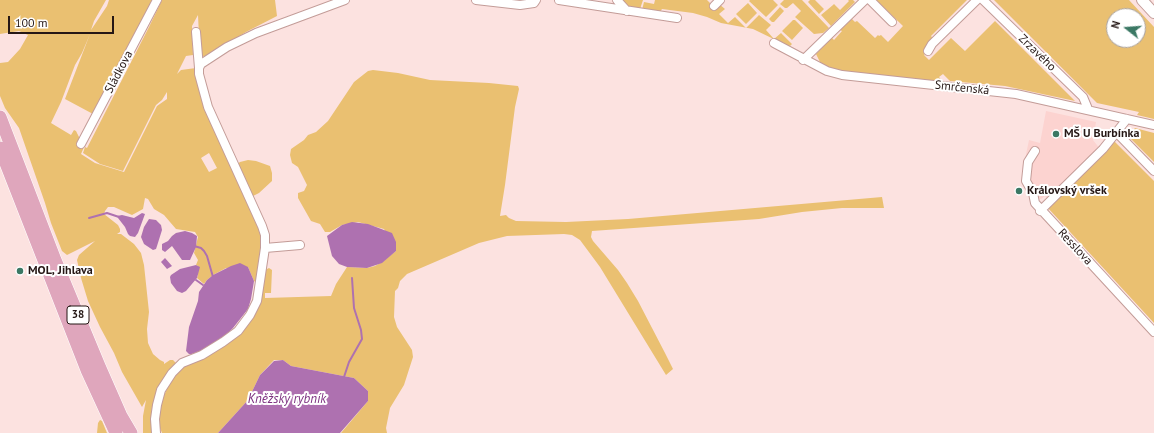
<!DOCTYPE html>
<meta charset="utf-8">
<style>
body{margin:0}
#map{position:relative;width:1154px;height:433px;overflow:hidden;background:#fce2e0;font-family:"PT Sans",sans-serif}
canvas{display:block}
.north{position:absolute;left:1106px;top:8px;width:40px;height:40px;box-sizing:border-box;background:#fff;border:1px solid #a8a2a1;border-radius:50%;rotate:287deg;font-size:11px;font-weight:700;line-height:16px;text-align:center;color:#251715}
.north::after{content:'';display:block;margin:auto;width:14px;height:18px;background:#3b7864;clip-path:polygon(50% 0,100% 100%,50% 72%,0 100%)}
.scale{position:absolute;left:8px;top:16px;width:106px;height:18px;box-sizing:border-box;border:2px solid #251715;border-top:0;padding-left:5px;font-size:12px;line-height:14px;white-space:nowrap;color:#251715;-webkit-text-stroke:3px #fff;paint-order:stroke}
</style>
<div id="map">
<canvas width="1154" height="433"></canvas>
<div class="north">N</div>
<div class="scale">100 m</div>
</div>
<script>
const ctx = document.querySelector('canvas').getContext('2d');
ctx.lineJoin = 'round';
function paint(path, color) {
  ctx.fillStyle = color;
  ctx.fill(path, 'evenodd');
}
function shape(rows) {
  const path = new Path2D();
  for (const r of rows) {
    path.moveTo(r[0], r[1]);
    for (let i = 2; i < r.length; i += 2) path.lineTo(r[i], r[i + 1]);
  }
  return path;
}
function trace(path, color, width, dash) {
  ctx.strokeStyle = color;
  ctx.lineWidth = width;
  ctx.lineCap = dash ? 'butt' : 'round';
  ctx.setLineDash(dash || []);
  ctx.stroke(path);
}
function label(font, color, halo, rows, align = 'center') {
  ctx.font = font + ' "PT Sans",sans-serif';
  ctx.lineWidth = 4;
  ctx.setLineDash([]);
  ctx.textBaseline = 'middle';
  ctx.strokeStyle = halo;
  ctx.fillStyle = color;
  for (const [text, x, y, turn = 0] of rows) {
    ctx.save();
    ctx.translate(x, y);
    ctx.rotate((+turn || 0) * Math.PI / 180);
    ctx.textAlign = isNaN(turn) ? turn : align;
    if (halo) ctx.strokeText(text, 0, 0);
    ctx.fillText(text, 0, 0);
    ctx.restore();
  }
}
const built = shape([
 [1046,111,1096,122,1093,140,1100,149,1048,200,1045,196,1041,199,1035,198,1024,164,1029,140,1040,143]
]);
const green = shape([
 [0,0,106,0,94,21,91,30,107,6,109,0,152,0,93,114,65,99,90,34,82,53,75,65,61,102,51,123,71,135,74,130,76,131,79,137,79,144,84,147,81,154,95,163,124,172,157,106,167,99,167,92,162,100,156,105,123,171,100,164,83,153,85,147,87,148,149,27,162,0,275,0,277,16,246,32,209,55,200,57,198,15,192,26,193,55,186,56,177,74,181,70,196,68,232,168,240,162,248,160,256,161,270,166,272,173,272,181,259,193,249,198,262,226,260,285,254,281,248,267,226,268,213,275,207,280,204,284,197,278,198,275,198,266,196,265,198,260,194,253,198,237,195,232,176,229,164,215,154,209,148,199,145,198,143,209,132,215,114,207,108,207,105,211,104,214,118,225,120,229,120,232,117,234,121,234,134,244,141,253,144,265,149,312,147,329,148,343,153,354,160,360,164,362,164,364,170,360,173,360,176,363,177,365,163,381,152,406,151,422,155,433,143,433,143,416,146,400,142,407,122,372,114,353,100,327,88,301,81,278,77,260,79,255,95,241,67,255,62,251,51,223,45,203,19,128,5,108,0,96,0,63,8,62,20,49,28,35,19,31,0,34],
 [209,153,217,168,209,172,201,158],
 [620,0,643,0,640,9,629,8],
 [655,0,707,0,715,8,719,4,725,9,719,14,728,23,735,17,746,28,759,15,771,25,766,30,774,39,781,33,792,44,790,46,786,45,753,29,721,23,707,17,693,13,662,9,660,12,642,10,644,2,654,4],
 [750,0,773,0,778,5,766,17,749,1],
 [784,0,802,0,829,28,823,33,814,34,795,17,801,11,793,3,787,8,785,8,780,4],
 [810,0,815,0,824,9,819,14,808,2],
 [848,0,853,0,855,2,831,26,821,15,833,5,834,4,840,10,849,1],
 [876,0,967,0,931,36,934,40,924,55,929,60,951,38,965,51,995,21,1075,101,1005,86,950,81,943,74,939,77,944,83,844,72,831,69,821,64,816,54,832,38,834,40,842,31,840,30,852,19,855,22,857,21,875,38,878,35,879,36,881,35,888,42,903,26],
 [994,0,1129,0,1154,27,1154,119,1137,115,1139,112,1097,103],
 [1114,16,1138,16,1138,40,1114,40],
 [748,3,757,13,746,24,736,14],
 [780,7,784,11,774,22,772,22,769,19],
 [793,20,795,20,803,28,792,40,782,31],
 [373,70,398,73,430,80,489,83,518,86,519,89,515,107,505,185,500,216,506,215,509,218,516,221,566,222,628,219,882,197,884,208,842,208,802,212,759,219,592,231,591,237,593,241,618,270,627,283,638,301,665,353,673,369,666,375,600,267,580,240,572,235,564,234,507,236,479,243,407,274,400,281,398,288,395,291,394,317,397,327,412,350,413,357,404,385,390,408,386,428,387,433,341,433,368,401,368,391,354,378,291,366,283,360,274,360,260,375,248,400,218,433,162,433,158,423,159,407,170,382,179,369,203,358,241,330,254,316,261,301,265,270,269,268,272,270,271,293,265,293,265,298,331,296,336,284,347,267,367,268,375,266,382,262,396,251,384,229,358,222,342,225,330,232,325,232,320,224,311,221,298,198,298,193,304,191,307,185,298,167,292,163,290,155,291,149,304,140,308,135,316,132,328,121,354,82,368,71],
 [1135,128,1154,133,1154,162,1128,136],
 [1114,141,1154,181,1154,323,1047,207],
 [100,420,102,421,107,433,97,433,98,423]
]);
const water = shape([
 [142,213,145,214,138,233,135,237,130,236,128,234,125,227,118,218,117,216,122,215,134,218],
 [149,219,156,220,161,225,162,230,157,246,156,249,153,250,144,244,141,237,144,227],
 [352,222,368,224,392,233,396,242,396,251,382,263,367,268,347,267,339,264,332,256,327,236,342,225],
 [185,231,192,233,197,236,196,247,190,260,182,260,172,246,165,252,162,250,162,244,168,241,172,236,176,233],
 [165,258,172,266,167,269,161,262],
 [240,263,248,267,254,281,251,299,248,309,233,328,226,335,209,348,192,354,189,354,186,351,189,327,198,301,199,292,207,280,213,275,231,266],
 [196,265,200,267,197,278,186,291,182,293,177,291,171,283,170,277,171,275,180,269],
 [283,360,291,366,354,378,368,391,368,401,340,433,218,433,248,400,260,375,274,361]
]);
const stream = shape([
 [89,218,107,213,119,217],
 [194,246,201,248,204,251,207,256,213,277],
 [196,280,203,285],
 [344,377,349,362,362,339,361,330,354,308,352,278]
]);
const minor = shape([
 [476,0,520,5,534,3,536,0],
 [559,0,677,18],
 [617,0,627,11],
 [870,0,892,22],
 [983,0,1083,97,1088,109],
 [714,6,720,0],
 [196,32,199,68],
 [774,43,827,71,842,75,1016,94,1154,125],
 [928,51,932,44,977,0],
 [803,60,865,0],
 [1116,132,1154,171],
 [81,144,157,0],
 [1035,151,1028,162,1026,181,1033,193,1035,203,1154,332],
 [1040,211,1103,149,1127,119],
 [265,248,300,245],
 [156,433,155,419,157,405,161,390,172,373,182,363,202,355,223,342,238,331,250,315,257,301,265,248,265,235,262,226,208,107,199,74,199,68,201,64,227,47,256,33,345,0]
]);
const tertiary = shape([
 [1142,0,1154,13]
]);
const trunk = shape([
 [0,117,55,260,99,366,121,416,131,433],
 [0,148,87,370,116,433]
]);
const markers = [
 [1056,134,4,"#3b7864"],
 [1019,191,4,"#3b7864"],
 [20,271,4,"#3b7864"]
];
const shields = [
 [78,315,22]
];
const shieldNames = [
 ["38",78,315]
];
const streetNames = [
 ["Zrzavého",1037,53,44],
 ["Sládkova",119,72,-62],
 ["Smrčenská",962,88,6],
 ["Resslova",1075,247,47]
];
const poiNames = [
 ["MŠ U Burbínka",1064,134],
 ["Královský vršek",1027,191],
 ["MOL, Jihlava",28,271]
];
const waterNames = [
 ["Kněžský rybník",287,399]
];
paint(built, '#fcd3d0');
paint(green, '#eac071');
paint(water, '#ae71b0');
trace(stream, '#ae71b0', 2);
trace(minor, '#c39c98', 10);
trace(tertiary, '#c39c98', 12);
trace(trunk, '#fff', 14);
trace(minor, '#fff', 8);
trace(tertiary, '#fff', 10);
trace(trunk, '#dfa6bc', 13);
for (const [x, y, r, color] of markers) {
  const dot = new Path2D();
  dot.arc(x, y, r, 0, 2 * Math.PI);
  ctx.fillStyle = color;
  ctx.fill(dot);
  trace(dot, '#fff', 1.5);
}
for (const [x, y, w] of shields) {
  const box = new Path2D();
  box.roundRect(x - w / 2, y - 9, w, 18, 3);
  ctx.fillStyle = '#fff';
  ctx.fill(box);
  trace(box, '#251715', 1);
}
label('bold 11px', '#251715', null, shieldNames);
label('12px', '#251715', '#fff', streetNames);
label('bold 12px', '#251715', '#fff', poiNames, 'left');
label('italic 13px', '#7d3180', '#fff', waterNames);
</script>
